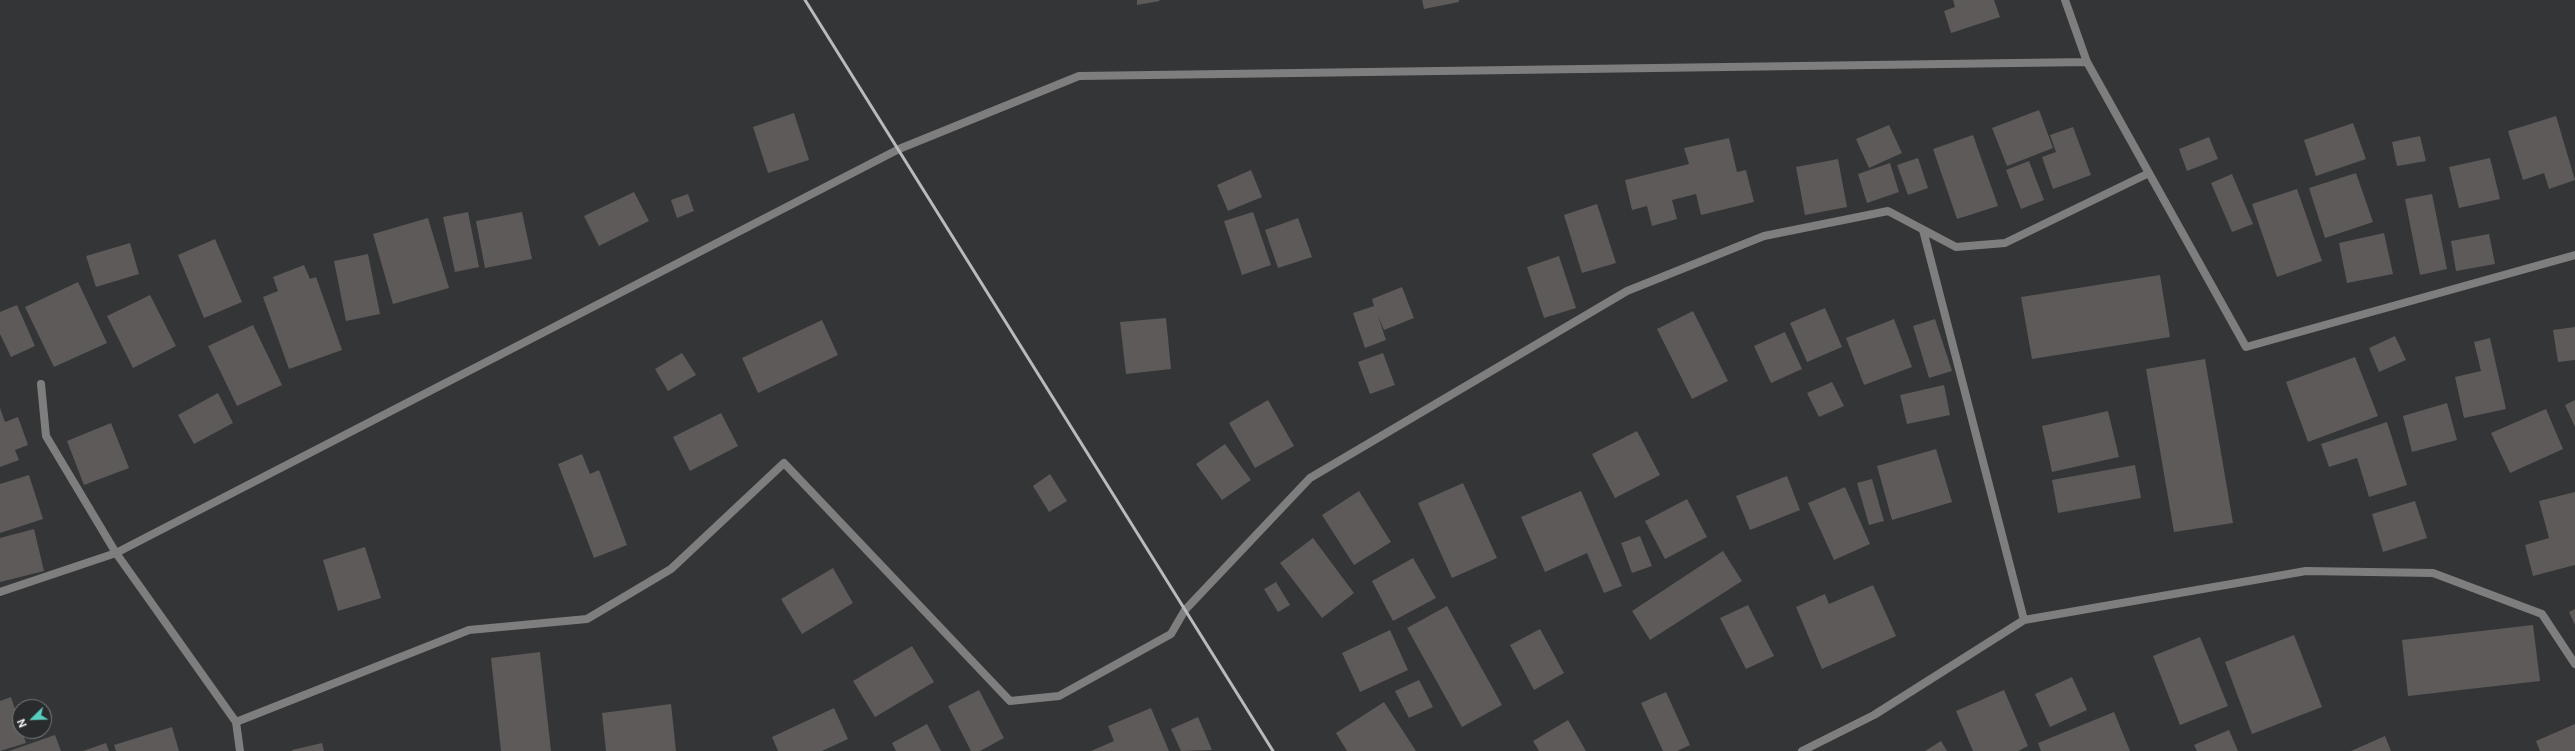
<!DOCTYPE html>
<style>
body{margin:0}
#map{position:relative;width:2575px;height:751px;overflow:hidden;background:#333537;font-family:"DM Sans",sans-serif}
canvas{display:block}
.north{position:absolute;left:12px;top:699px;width:40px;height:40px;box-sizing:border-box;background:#292b2d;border:1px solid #7a7c7d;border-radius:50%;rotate:247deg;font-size:11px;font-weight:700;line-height:16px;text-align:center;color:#f4f5f6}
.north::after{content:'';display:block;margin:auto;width:14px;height:18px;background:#58cec0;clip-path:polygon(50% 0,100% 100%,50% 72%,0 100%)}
</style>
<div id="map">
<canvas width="2575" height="751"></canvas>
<div class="north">N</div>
</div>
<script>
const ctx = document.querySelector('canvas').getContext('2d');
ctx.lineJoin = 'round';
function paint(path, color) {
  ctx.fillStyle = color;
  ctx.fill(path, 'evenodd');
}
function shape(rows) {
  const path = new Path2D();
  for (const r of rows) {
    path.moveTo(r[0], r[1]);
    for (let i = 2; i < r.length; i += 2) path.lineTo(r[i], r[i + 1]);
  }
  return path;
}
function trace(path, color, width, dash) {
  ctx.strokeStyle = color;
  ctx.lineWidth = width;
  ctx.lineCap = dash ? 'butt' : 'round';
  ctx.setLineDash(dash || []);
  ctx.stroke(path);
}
const building = shape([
 [1137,0,1159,0,1160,1,1137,5],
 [1422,0,1459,0,1459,2,1424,9],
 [1953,0,1994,0,2000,17,1951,33,1944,11,1955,7],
 [2039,110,2053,148,2007,166,1992,128],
 [794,113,809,160,768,173,753,127],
 [2556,116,2575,180,2549,189,2544,173,2523,180,2508,131],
 [2353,123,2366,159,2316,176,2304,140],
 [1889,125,1902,153,1869,168,1856,139],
 [2073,127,2091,175,2053,189,2042,157,2056,152,2050,135],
 [1973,135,1998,206,1957,219,1933,149],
 [2420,136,2426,161,2397,166,2392,142],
 [2209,137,2218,159,2187,171,2179,149],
 [1729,138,1737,172,1746,170,1754,202,1701,215,1696,194,1672,200,1677,219,1652,226,1647,206,1632,210,1625,180,1689,164,1684,148],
 [1918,158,1928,188,1908,195,1897,165],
 [2490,158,2500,199,2459,208,2449,167],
 [1838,159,1847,207,1805,215,1796,167],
 [2029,161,2044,200,2021,209,2006,170],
 [1890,163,1899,192,1867,203,1858,174],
 [1251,170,1262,197,1228,211,1217,185],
 [2356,173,2373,222,2325,238,2309,188],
 [2232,174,2253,224,2232,232,2211,183],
 [2297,189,2322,261,2277,277,2252,204],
 [634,192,649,221,599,246,584,216],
 [688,194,694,211,677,218,671,200],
 [2432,194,2447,269,2420,275,2405,199],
 [1597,204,1616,263,1582,273,1564,215],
 [468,212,479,267,455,272,443,217],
 [522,212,532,259,485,268,476,221],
 [1253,212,1271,265,1242,275,1224,221],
 [428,218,449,288,393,304,373,234],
 [1298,218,1312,257,1278,268,1265,230],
 [2384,233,2393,274,2347,283,2339,243],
 [2489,234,2495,264,2456,271,2451,241],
 [215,239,242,302,204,318,178,255],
 [130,243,139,274,96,287,86,256],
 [368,254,380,314,346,321,334,261],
 [1559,256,1576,308,1544,318,1527,267],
 [304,265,310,279,316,277,342,350,289,369,263,297,278,291,273,277],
 [2160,275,2170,337,2032,359,2021,297],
 [78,282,107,343,54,367,25,307],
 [1402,287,1414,318,1384,330,1378,316,1386,340,1365,348,1353,313,1374,306,1372,299],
 [150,295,176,346,133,368,107,316],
 [17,305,35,346,11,357,0,334,0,312],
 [1825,308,1842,347,1807,362,1790,323],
 [1693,311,1728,381,1692,399,1657,329],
 [1166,318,1171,369,1126,374,1120,322],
 [1894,319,1912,367,1864,385,1846,338],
 [1935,319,1952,371,1929,378,1913,326],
 [822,320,838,355,758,393,742,358],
 [253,325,282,385,237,406,208,346],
 [2575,327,2575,360,2558,362,2553,330],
 [1785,332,1802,369,1771,383,1754,346],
 [2395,336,2406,360,2379,372,2369,348],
 [2490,338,2506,409,2464,418,2455,377,2481,371,2474,342],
 [682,353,696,375,668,391,655,369],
 [1383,353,1395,385,1370,394,1358,362],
 [2355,357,2378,416,2308,442,2286,382],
 [2205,359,2233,523,2174,532,2146,369],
 [1832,382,1844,406,1819,417,1807,393],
 [1944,385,1950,415,1907,424,1900,395],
 [218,393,233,423,194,444,178,415],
 [1268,400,1294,446,1255,468,1229,423],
 [2575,400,2575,427,2565,405],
 [2447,403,2457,440,2412,452,2403,416],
 [0,408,5,422,18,417,28,445,15,450,19,460,0,467],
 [2546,409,2563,449,2510,473,2491,433],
 [2108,411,2119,457,2052,472,2042,426],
 [721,413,738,446,690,471,673,437],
 [2387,422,2407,485,2369,497,2357,458,2329,467,2321,444],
 [111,423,129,468,84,485,67,441],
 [1637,431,1660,475,1615,498,1592,454],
 [1225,444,1251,480,1222,500,1196,464],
 [1936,449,1952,502,1892,520,1877,466],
 [582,454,590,474,599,470,627,545,594,558,558,464],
 [2135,465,2141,498,2058,513,2052,480],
 [1050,474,1067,501,1049,512,1033,486],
 [29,475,43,519,0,533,0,484],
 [1787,476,1800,510,1750,530,1736,496],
 [1872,479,1884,521,1869,525,1857,483],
 [1463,483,1497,558,1452,578,1418,503],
 [1845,487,1870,544,1834,560,1808,503],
 [1359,491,1391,542,1354,565,1322,515],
 [1581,491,1622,586,1604,593,1587,553,1545,572,1521,517],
 [2575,492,2575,565,2533,576,2525,545,2549,538,2539,501],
 [1687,499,1707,537,1665,559,1645,521],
 [2415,501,2427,538,2383,552,2372,514],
 [34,529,44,571,0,582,0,538],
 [1640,536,1652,566,1632,573,1621,543],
 [1313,538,1354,593,1322,618,1280,563],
 [365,547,381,598,338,611,323,560],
 [1723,551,1742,581,1650,640,1632,611],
 [1413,558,1436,598,1393,621,1372,581],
 [833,568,853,603,802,634,781,599],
 [1276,582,1290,605,1278,612,1264,589],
 [1873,585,1896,636,1822,669,1796,607,1825,594,1829,604],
 [1748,605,1774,656,1746,669,1720,618],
 [1447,606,1502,705,1462,727,1407,628],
 [2575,609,2575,625,2569,612],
 [2533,625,2540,681,2408,696,2402,640],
 [1540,629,1564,673,1534,690,1510,645],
 [1390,630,1408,670,1360,692,1342,653],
 [2294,635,2322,707,2252,734,2225,662],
 [2200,637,2228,706,2180,725,2153,656],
 [912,646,934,682,875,717,853,681],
 [540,652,551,751,501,751,491,658],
 [2072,677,2087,710,2050,727,2035,694],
 [1419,680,1433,707,1409,718,1395,691],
 [979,690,1004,738,980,751,971,751,948,706],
 [2004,690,2028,746,2018,751,1973,751,1956,711],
 [1666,692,1690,745,1677,751,1663,751,1641,703],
 [11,697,20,724,20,731,22,731,26,743,0,751,0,701],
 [1384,702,1416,751,1347,751,1336,733],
 [671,704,676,751,606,751,602,713],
 [834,708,848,739,822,751,778,751,772,737],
 [1151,708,1169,751,1091,751,1114,741,1108,726],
 [2114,712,2130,751,2041,751,2038,743],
 [1198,717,1212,750,1181,751,1171,729],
 [1568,720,1586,751,1539,751,1533,741],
 [927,724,941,751,896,751,892,743],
 [2575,724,2575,751,2540,751,2536,741],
 [172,727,179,751,116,751,114,745],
 [2229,730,2238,751,2197,751,2194,745],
 [55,735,61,751,9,751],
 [2385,736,2391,751,2351,751],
 [1941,741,1947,751,1925,751],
 [106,743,109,751,83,751],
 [322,743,324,751,292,751,292,750]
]);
const minor = shape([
 [2065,0,2087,62,2246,347,2575,255],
 [1923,230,2024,620],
 [41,384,46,436,116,553,236,722,240,751],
 [0,592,116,553,899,149,1079,76,2087,62],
 [236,722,469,630,587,619,671,569,784,463,1010,701,1059,696,1171,634,1185,610,1310,478,1627,291,1764,236,1888,211,1956,247,2005,243,2149,173],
 [1802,751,1874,715,2024,620,2306,571,2433,573,2542,614,2575,664]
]);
const rail = shape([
 [805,0,1273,751]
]);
paint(building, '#5e5a59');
trace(minor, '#7f7e7f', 8);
trace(rail, '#b9babc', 3);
</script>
